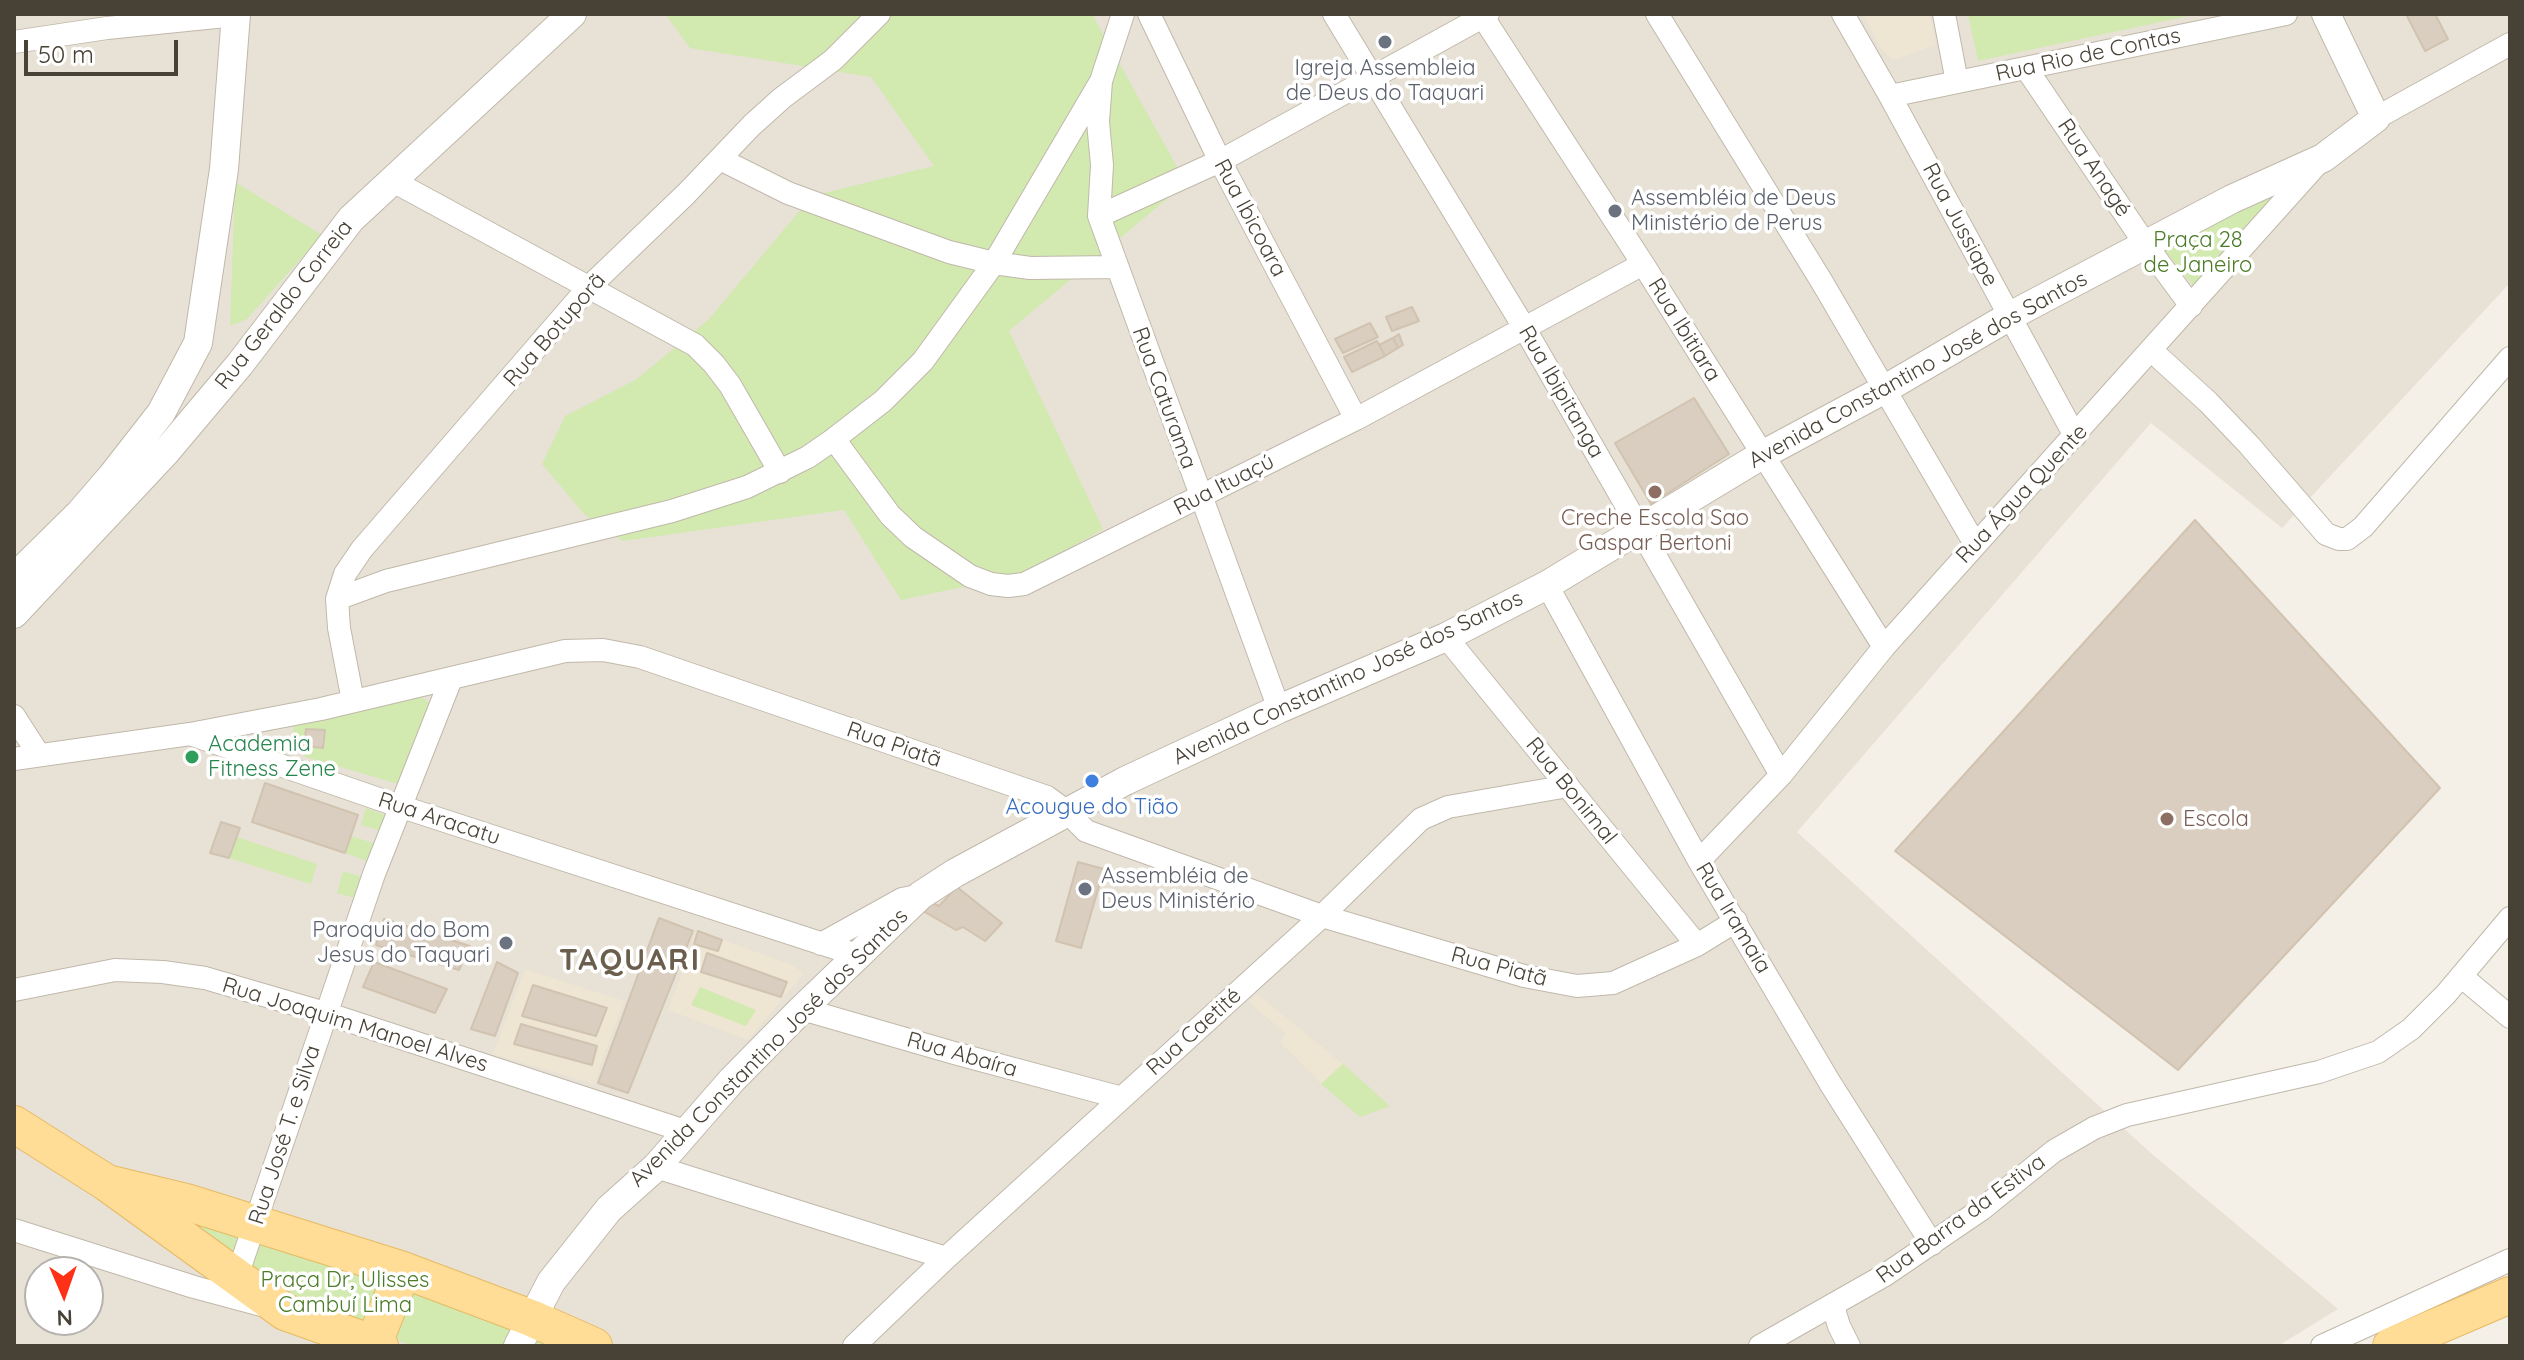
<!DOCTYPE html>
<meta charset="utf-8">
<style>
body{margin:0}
#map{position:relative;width:2524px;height:1360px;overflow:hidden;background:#f4f0e8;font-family:Quicksand,sans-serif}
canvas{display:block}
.frame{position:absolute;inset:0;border:16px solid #484136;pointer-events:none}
.north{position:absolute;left:24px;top:1256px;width:80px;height:80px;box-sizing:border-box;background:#fff;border:2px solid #b6b3af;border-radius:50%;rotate:178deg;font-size:22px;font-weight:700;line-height:32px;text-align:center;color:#484136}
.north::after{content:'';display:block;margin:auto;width:28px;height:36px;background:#fe3015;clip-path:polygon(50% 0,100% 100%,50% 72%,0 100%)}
.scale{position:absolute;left:24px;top:40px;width:154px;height:36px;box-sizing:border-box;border:4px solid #484136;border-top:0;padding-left:10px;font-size:24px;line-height:28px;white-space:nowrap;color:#484136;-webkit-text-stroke:6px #fff;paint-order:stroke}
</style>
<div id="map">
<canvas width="2524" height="1360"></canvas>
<div class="frame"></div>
<div class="north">N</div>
<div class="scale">50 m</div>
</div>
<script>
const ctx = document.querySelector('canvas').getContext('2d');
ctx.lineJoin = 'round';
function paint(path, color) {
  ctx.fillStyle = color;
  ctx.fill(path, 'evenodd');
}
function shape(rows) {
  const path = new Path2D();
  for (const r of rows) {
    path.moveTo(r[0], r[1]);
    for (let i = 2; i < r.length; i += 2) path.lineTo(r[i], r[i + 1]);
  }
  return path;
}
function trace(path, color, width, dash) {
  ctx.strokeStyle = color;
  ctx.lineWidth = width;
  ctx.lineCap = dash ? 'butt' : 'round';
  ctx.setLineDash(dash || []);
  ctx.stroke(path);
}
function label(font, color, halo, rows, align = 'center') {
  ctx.font = font + ' Quicksand,sans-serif';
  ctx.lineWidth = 7;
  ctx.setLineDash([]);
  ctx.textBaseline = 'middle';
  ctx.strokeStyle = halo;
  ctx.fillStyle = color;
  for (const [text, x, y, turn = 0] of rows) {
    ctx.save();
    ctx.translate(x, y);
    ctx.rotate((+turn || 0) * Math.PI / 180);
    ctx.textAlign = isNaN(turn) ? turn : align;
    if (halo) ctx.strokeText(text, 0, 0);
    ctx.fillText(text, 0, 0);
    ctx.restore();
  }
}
const residential = shape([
 [14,14,2510,14,2510,283,2282,528,2151,423,1797,832,2152,1154,2338,1309,2278,1346,14,1346],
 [40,1272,88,1272,88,1320,40,1320]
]);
const education = shape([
 [1863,14,1929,14,1936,45,1893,60,1882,50],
 [698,931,792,965,804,973,748,1040,668,1010],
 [525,969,624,1001,594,1084,493,1054],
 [1257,994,1343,1064,1321,1084,1280,1042,1286,1034,1249,1002]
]);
const green = shape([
 [665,14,1092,14,1186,183,1009,331,1103,529,1025,574,901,600,844,510,623,541,585,515,542,464,565,416,637,379,709,319,812,196,934,166,871,77,690,48],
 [1968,14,2198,14,1978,61],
 [235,182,322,235,247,319,230,326],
 [2276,190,2257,216,2196,289,2162,247],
 [417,697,423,698,431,704,402,785,306,757,294,747,293,730,295,723],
 [366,808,385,815,381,831,361,825],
 [351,836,376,844,370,862,345,853],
 [237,837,317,864,311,884,229,858],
 [343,871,365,878,358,899,337,893],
 [700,987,756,1010,746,1026,691,1005],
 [1343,1064,1390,1106,1360,1117,1321,1084],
 [201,1214,572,1346,414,1346,299,1308,184,1222]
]);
const building = shape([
 [2406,14,2435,14,2448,39,2425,51,2406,14],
 [1412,307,1419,321,1392,331,1386,317,1412,307],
 [1370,323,1378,337,1343,353,1335,339,1370,323],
 [1399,334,1403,345,1398,348,1393,338,1399,334],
 [1393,338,1398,348,1385,356,1379,345,1393,338],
 [1377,341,1385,356,1352,372,1344,357,1377,341],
 [1694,398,1729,454,1651,504,1615,443,1694,398],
 [2195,520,2440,788,2178,1070,1895,851,2195,520],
 [306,729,325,730,323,748,304,746,306,729],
 [265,783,358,815,345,853,252,822,265,783],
 [221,822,240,828,229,858,210,853,221,822],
 [1078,862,1104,869,1081,948,1056,941,1078,862],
 [957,887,1002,923,985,941,963,927,956,930,923,911,930,902,939,906,957,887],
 [659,918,693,931,628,1093,598,1083,659,918],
 [384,919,470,946,459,970,376,945,384,919],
 [698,931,722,940,718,951,694,944,698,931],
 [707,953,787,982,781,997,701,972,707,953],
 [374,962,447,989,435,1013,363,987,374,962],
 [497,962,518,973,495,1036,471,1029,497,962],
 [533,985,607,1008,596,1036,522,1016,533,985],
 [521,1024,597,1046,592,1065,514,1044,521,1024]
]);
const minor = shape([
 [1123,14,1101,81,1098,122,1102,165,1099,216,1279,709],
 [1149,14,1220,161,1356,419],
 [1334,14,1525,329,1781,775],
 [1481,14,1643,264,1884,647],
 [1657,14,1822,282,1975,544],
 [1843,14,1890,96,2075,436],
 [1944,14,1957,82],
 [14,42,107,28,236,15],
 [2026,68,2146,245,2191,306],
 [1890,96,2286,14],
 [2376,118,2510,44],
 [720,159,788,193,949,252,994,263,1030,268,1116,267],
 [391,180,695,345,714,364,730,385,780,472],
 [1099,216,1220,161,1488,14],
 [2152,351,2208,402,2249,445,2326,534,2339,539,2347,539,2363,527,2510,358],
 [834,439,890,515,913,537,970,576,991,584,1008,586,1024,584,1356,419,1643,264],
 [1547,585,1699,861,1830,1083,1932,1244],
 [337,599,386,581,672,511,747,487,808,457,834,439,883,401,923,361,994,263,1101,81],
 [1446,637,1697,945],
 [353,701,339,628,337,599,345,574,362,549,588,288,686,194,752,125,782,98,833,60,879,14],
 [14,716,39,755],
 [190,734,321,709,565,651,603,650,640,657,1047,797,1066,811,1086,831,1322,916,1524,976,1577,986,1613,983,1697,945,1736,921],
 [14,759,190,734,399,806,857,955],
 [1699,861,1781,775,1884,647,2319,162],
 [821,944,902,899,912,897],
 [2461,976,2510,1017],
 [14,990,115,970,163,972,205,978,325,1013,688,1132],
 [802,1009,954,1053,1122,1098],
 [656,1167,946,1258],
 [14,1230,194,1287,261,1305],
 [237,1276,374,874,451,679],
 [1833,1306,1839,1326,1849,1346],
 [854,1346,946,1258,1322,916,1421,819,1448,807,1568,786],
 [1760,1346,1885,1275,1982,1209,2054,1151,2094,1128,2127,1115,2319,1072,2378,1052,2411,1029,2446,994,2510,918],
 [2322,1346,2510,1260]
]);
const tertiary = shape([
 [14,578,80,513,111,477,161,413,198,343,224,169,236,14],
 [14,614,165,453,240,364,351,219,572,14],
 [518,1346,551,1282,609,1209,656,1167,732,1080,802,1009,921,895,955,873,1125,781,1279,709,1446,637,1547,585,1762,455,1885,389,2010,316,2232,199,2323,158,2376,118,2326,14]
]);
const primary = shape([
 [14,1124,107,1183,285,1312,380,1346],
 [107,1183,186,1202,403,1270,531,1318,594,1346],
 [374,1343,403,1270],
 [2391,1346,2510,1295]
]);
const markers = [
 [1385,42,8,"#6b7280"],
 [1615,211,8,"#6b7280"],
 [1655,492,8,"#8d6e63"],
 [192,757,8,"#2e9e5b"],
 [1092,781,8,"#3f7fe0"],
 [2167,819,8,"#8d6e63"],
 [1085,889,8,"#6b7280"],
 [506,943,8,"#6b7280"]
];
const streetNames = [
 ["Rua Rio de Contas",2088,55,-12],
 ["Rua Anagé",2094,168,56],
 ["Rua Ibicoara",1250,218,62],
 ["Rua Jussiape",1960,225,62],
 ["Rua Geraldo Correia",284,305,-52],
 ["Rua Botuporã",555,330,-49],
 ["Rua Ibitiara",1684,330,58],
 ["Avenida Constantino José dos Santos",1918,370,-29],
 ["Rua Ibipitanga",1561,392,60],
 ["Rua Caturama",1164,398,70],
 ["Rua Ituaçú",1224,485,-27],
 ["Rua Água Quente",2022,494,-47],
 ["Avenida Constantino José dos Santos",1348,678,-25],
 ["Rua Piatã",894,745,19],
 ["Rua Bonimal",1571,791,51],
 ["Rua Aracatu",439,819,18],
 ["Rua Iramaia",1733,918,59],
 ["Rua Piatã",1499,967,15],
 ["Rua Joaquim Manoel Alves",355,1025,17],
 ["Rua Caetité",1194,1032,-42],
 ["Avenida Constantino José dos Santos",769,1048,-45],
 ["Rua Abaíra",962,1055,16],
 ["Rua José T. e Silva",285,1135,-72],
 ["Rua Barra da Estiva",1961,1219,-36]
];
const worshipNames = [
 ["Igreja Assembleia",1385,68,"center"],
 ["de Deus do Taquari",1385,93,"center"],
 ["Assembléia de Deus",1631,198],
 ["Ministério de Perus",1631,223],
 ["Assembléia de",1101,876],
 ["Deus Ministério",1101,901],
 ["Paroquia do Bom",490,930,"right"],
 ["Jesus do Taquari",490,955,"right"]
];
const parkNames = [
 ["Praça 28",2198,240],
 ["de Janeiro",2198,265],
 ["Praça Dr, Ulisses",345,1280],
 ["Cambuí Lima",345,1305]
];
const educationNames = [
 ["Creche Escola Sao",1655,518],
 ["Gaspar Bertoni",1655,543],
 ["Escola",2183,819,"left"]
];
const leisureNames = [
 ["Academia",208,744],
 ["Fitness Zene",208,769]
];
const shopNames = [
 ["Acougue do Tião",1092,807]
];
const districtNames = [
 ["TAQUARI",630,961]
];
paint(residential, '#e8e2d6');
paint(education, '#eee5d2');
paint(green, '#d2e9b0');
paint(building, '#d9cec0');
trace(building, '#d1c3b0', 2);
trace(minor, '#c0b8aa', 24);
trace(tertiary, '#c0b8aa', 30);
trace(primary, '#e6ba64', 38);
trace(minor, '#fff', 22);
trace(tertiary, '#fff', 28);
trace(primary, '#ffdd96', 36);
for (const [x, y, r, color] of markers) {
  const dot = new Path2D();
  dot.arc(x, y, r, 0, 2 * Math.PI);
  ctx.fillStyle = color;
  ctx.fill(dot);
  trace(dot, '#fff', 3);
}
label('22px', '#484136', '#fff', streetNames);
label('22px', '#5b616d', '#fff', worshipNames, 'left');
label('22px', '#4b7c28', '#fff', parkNames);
label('22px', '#785e54', '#fff', educationNames);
label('22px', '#27864d', '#fff', leisureNames, 'left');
label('22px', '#366cbe', '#fff', shopNames);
ctx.letterSpacing = '2px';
label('bold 30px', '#6b5e4d', '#fff', districtNames);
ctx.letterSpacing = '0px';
</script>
